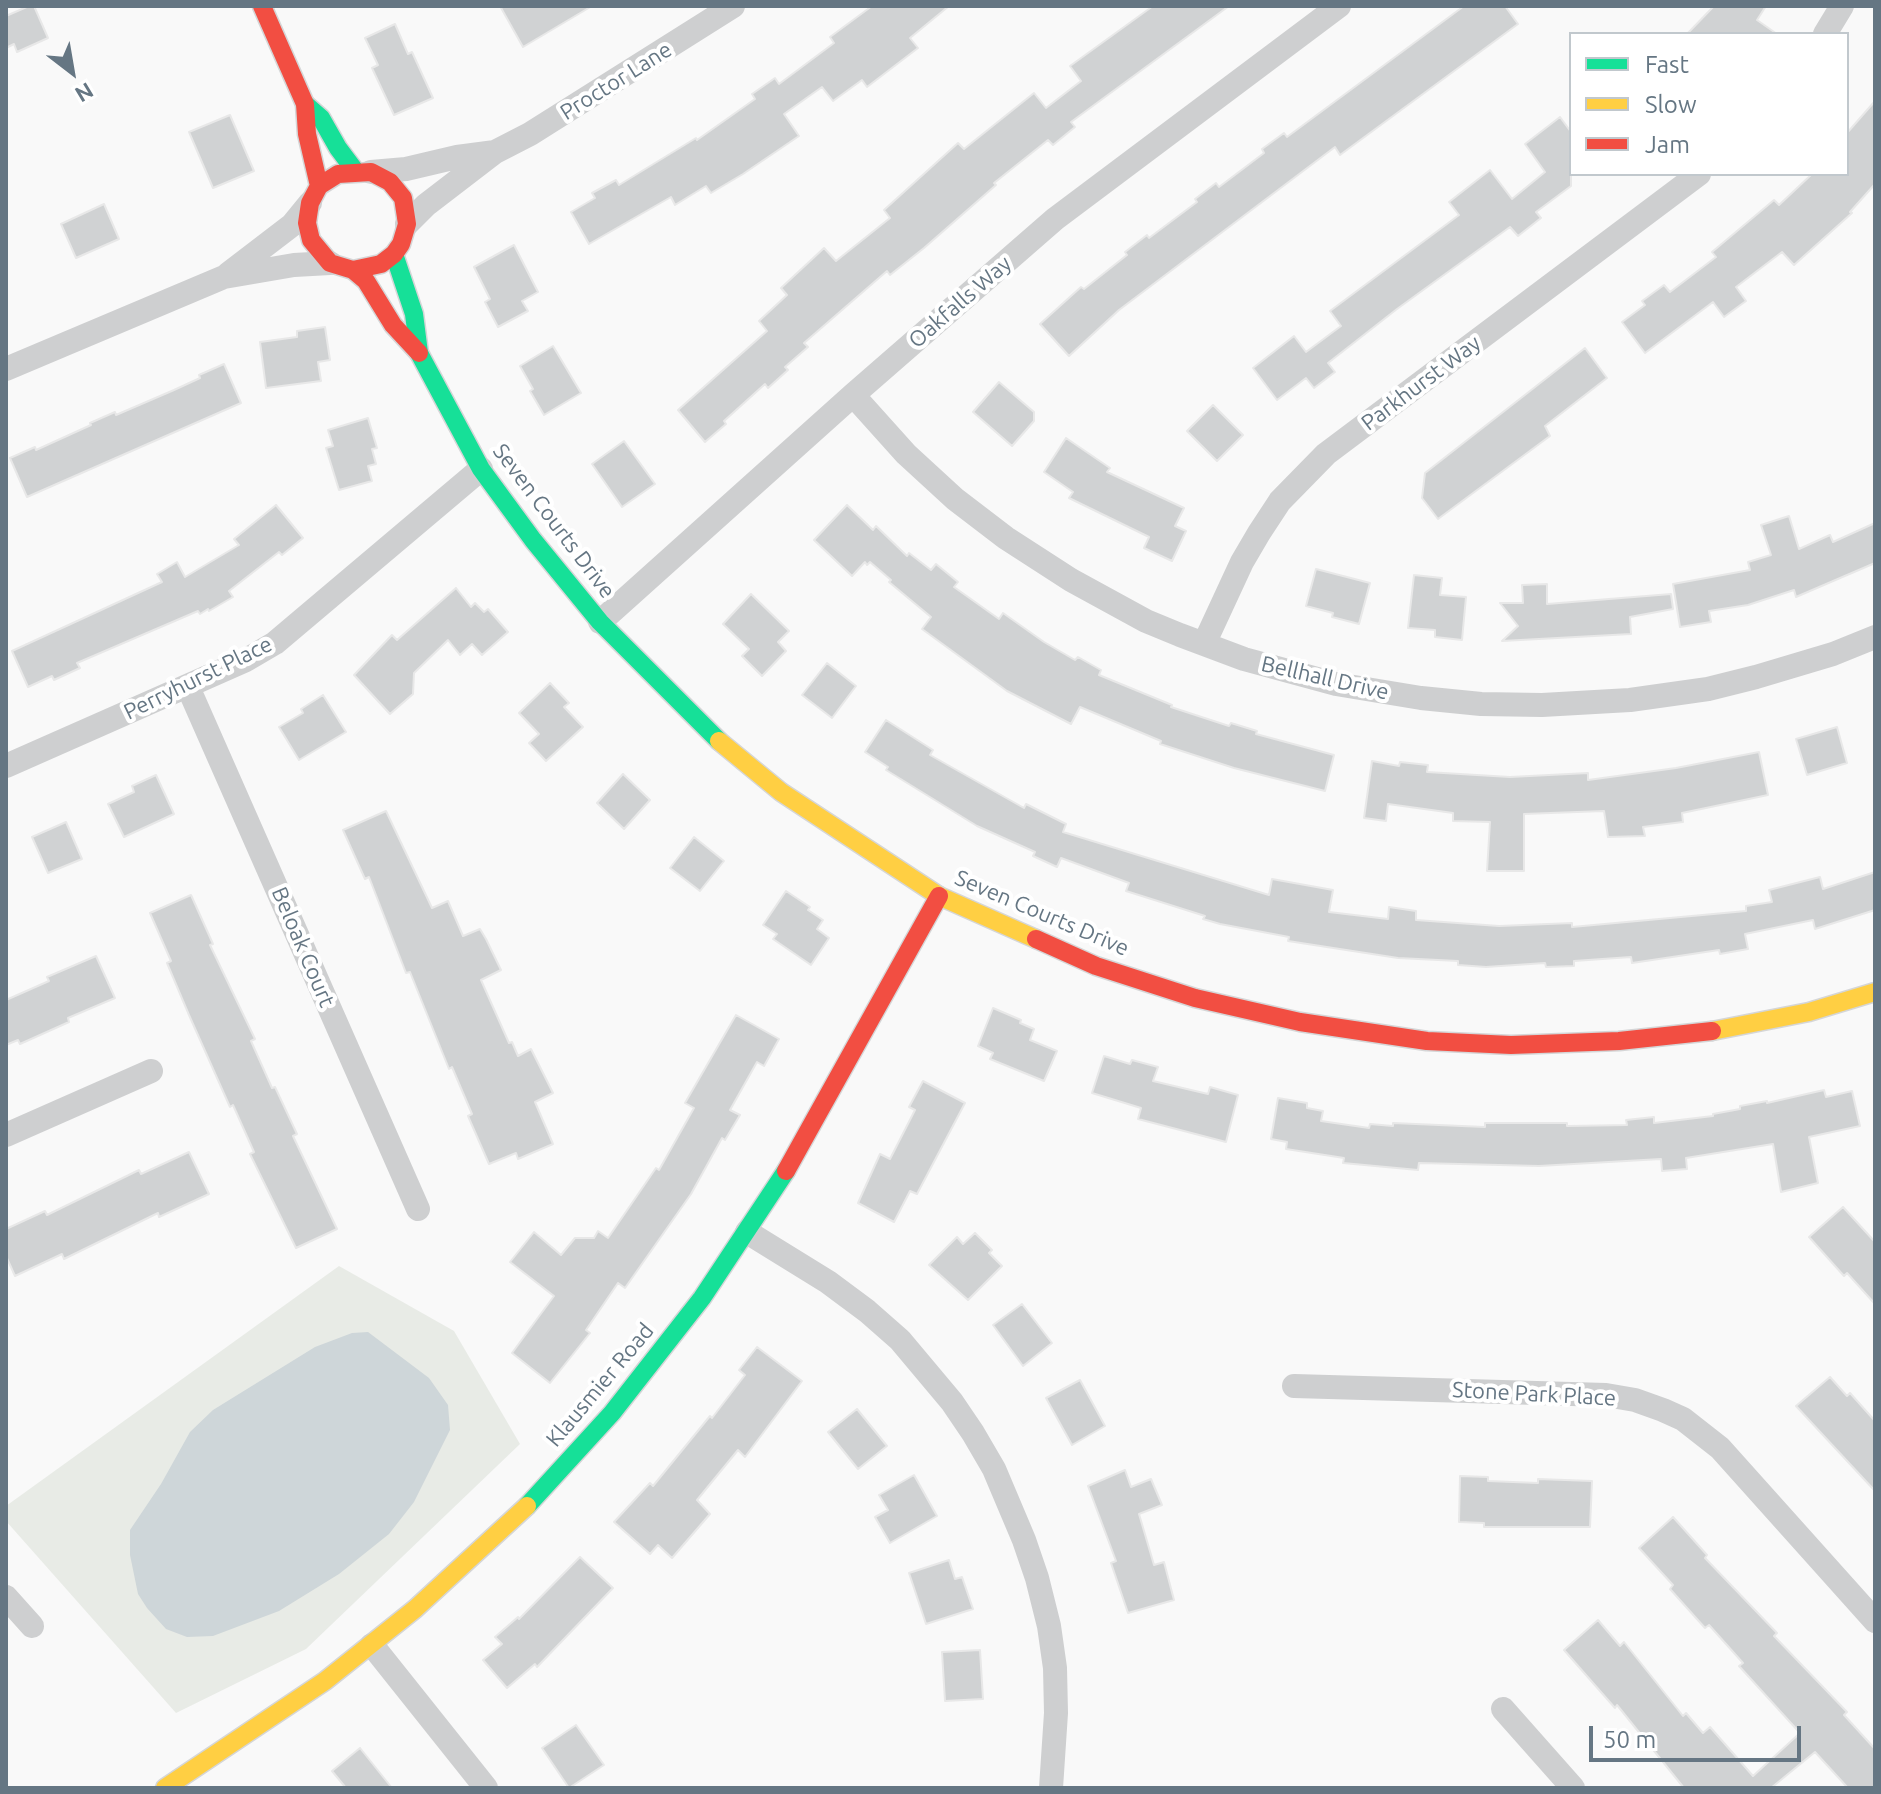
<!DOCTYPE html>
<style>
body{margin:0}
#map{position:relative;width:1881px;height:1794px;overflow:hidden;background:#f9f9f9;font-family:Ubuntu,sans-serif}
canvas{display:block}
.frame{position:absolute;inset:0;border:8px solid #657683;pointer-events:none}
.legend{position:absolute;left:1569px;top:32px;width:280px;height:144px;box-sizing:border-box;background:#fff;border:2px solid #c1c8cd;margin:0;padding:10px 14px;list-style:none;font-size:24px;color:#657683}
.legend li{display:flex;align-items:center;gap:16px;height:40px}
.legend b{width:40px;border:2px solid #c1c8cd}
.north{position:absolute;left:32px;top:32px;width:80px;height:80px;-webkit-text-stroke:6px #fff;paint-order:stroke;rotate:149deg;font-size:22px;font-weight:700;line-height:32px;text-align:center;color:#657683}
.north::after{content:'';display:block;margin:auto;width:28px;height:36px;background:#657683;clip-path:polygon(50% 0,100% 100%,50% 72%,0 100%)}
.scale{position:absolute;left:1589px;top:1726px;width:212px;height:36px;box-sizing:border-box;border:4px solid #657683;border-top:0;padding-left:10px;font-size:24px;line-height:28px;white-space:nowrap;color:#657683;-webkit-text-stroke:6px #fff;paint-order:stroke}
</style>
<div id="map">
<canvas width="1881" height="1794"></canvas>
<div class="frame"></div>
<ul class="legend">
<li><b style="height:10px;background:#16e098"></b>Fast</li>
<li><b style="height:10px;background:#ffcf43"></b>Slow</li>
<li><b style="height:10px;background:#f24e42"></b>Jam</li>
</ul>
<div class="north">N</div>
<div class="scale">50 m</div>
</div>
<script>
const ctx = document.querySelector('canvas').getContext('2d');
ctx.lineJoin = 'round';
function paint(path, color) {
  ctx.fillStyle = color;
  ctx.fill(path, 'evenodd');
}
function shape(rows) {
  const path = new Path2D();
  for (const r of rows) {
    path.moveTo(r[0], r[1]);
    for (let i = 2; i < r.length; i += 2) path.lineTo(r[i], r[i + 1]);
  }
  return path;
}
function trace(path, color, width, dash) {
  ctx.strokeStyle = color;
  ctx.lineWidth = width;
  ctx.lineCap = dash ? 'butt' : 'round';
  ctx.setLineDash(dash || []);
  ctx.stroke(path);
}
function label(font, color, halo, rows, align = 'center') {
  ctx.font = font + ' Ubuntu,sans-serif';
  ctx.lineWidth = 8;
  ctx.setLineDash([]);
  ctx.textBaseline = 'middle';
  ctx.strokeStyle = halo;
  ctx.fillStyle = color;
  for (const [text, x, y, turn = 0] of rows) {
    ctx.save();
    ctx.translate(x, y);
    ctx.rotate((+turn || 0) * Math.PI / 180);
    ctx.textAlign = isNaN(turn) ? turn : align;
    if (halo) ctx.strokeText(text, 0, 0);
    ctx.fillText(text, 0, 0);
    ctx.restore();
  }
}
const green = shape([
 [339,1266,454,1331,520,1444,306,1649,176,1713,6,1521,6,1506]
]);
const water = shape([
 [368,1332,429,1378,448,1405,450,1430,414,1502,389,1534,339,1574,279,1611,213,1636,187,1637,166,1629,147,1608,138,1594,130,1555,130,1530,161,1484,190,1432,213,1410,315,1347,352,1333]
]);
const building = shape([
 [29,6,34,6,48,38,17,52,14,44,6,48,6,16,29,6],
 [500,6,592,6,523,47,500,6],
 [872,6,949,6,910,38,918,48,867,87,862,80,833,101,822,87,784,114,799,136,743,174,711,193,706,186,675,205,671,197,589,244,571,212,595,198,592,193,616,180,619,185,696,138,697,140,755,99,752,94,775,78,779,84,834,43,830,37,872,6],
 [1153,6,1229,6,1071,122,1075,127,1053,145,1048,140,994,183,996,185,924,248,890,275,887,271,804,343,808,347,785,367,788,370,768,388,765,384,724,421,726,424,705,442,678,410,767,331,759,321,787,295,781,288,824,248,836,261,890,218,884,210,958,143,964,149,1034,93,1046,108,1081,81,1070,66,1153,6],
 [1464,6,1505,6,1518,24,1340,155,1335,147,1119,310,1069,356,1040,324,1081,287,1084,289,1127,255,1125,252,1147,235,1149,238,1197,202,1195,199,1216,183,1219,187,1264,153,1262,149,1284,133,1287,137,1464,6],
 [1714,6,1766,6,1757,20,1777,34,1687,34,1714,6],
 [395,24,408,54,412,52,433,98,394,115,372,68,378,65,365,38,395,24],
 [1875,101,1875,184,1850,212,1852,213,1794,265,1782,252,1736,287,1746,301,1724,317,1713,302,1645,353,1622,322,1645,305,1642,301,1664,285,1670,292,1716,257,1712,252,1774,200,1779,205,1812,174,1847,174,1847,133,1875,101],
 [230,115,254,171,213,188,189,132,230,115],
 [1560,117,1571,132,1571,186,1536,212,1541,218,1518,236,1510,227,1397,309,1328,363,1335,372,1314,388,1306,378,1277,400,1253,368,1294,336,1306,352,1341,326,1330,311,1459,215,1449,202,1490,170,1512,199,1545,172,1525,144,1560,117],
 [104,204,119,239,76,258,61,224,104,204],
 [514,245,538,292,522,301,528,311,498,327,485,302,490,299,474,267,514,245],
 [325,327,330,360,318,362,321,381,266,388,260,342,297,337,297,331,325,327],
 [553,346,581,393,544,415,530,391,533,389,520,366,553,346],
 [1585,348,1607,378,1545,426,1550,436,1438,519,1422,498,1425,473,1585,348],
 [224,364,241,403,27,497,10,458,35,447,36,450,91,425,90,423,115,412,116,415,174,390,200,378,199,375,224,364],
 [999,382,1034,412,1034,421,1012,446,973,412,999,382],
 [1213,405,1243,435,1217,461,1187,431,1213,405],
 [368,418,377,448,372,449,376,464,368,466,372,481,339,490,326,448,333,446,328,430,368,418],
 [1066,438,1110,468,1107,472,1184,508,1175,526,1186,531,1172,561,1144,548,1149,537,1069,498,1073,492,1044,472,1066,438],
 [624,441,655,484,622,507,592,464,624,441],
 [276,505,303,538,282,555,279,552,229,591,233,597,209,611,208,609,200,614,198,611,77,663,80,668,54,680,52,676,28,687,12,651,162,582,157,574,177,562,185,577,239,545,234,539,276,505],
 [847,505,873,530,876,526,907,556,909,553,931,570,936,564,958,582,954,587,999,619,1003,613,1044,642,1075,660,1078,657,1101,670,1099,675,1172,705,1171,707,1229,726,1231,723,1257,731,1256,734,1334,755,1325,791,1234,768,1160,744,1161,741,1080,707,1071,724,1007,691,922,629,931,617,889,582,891,580,870,562,867,565,865,562,852,576,814,540,847,505],
 [1789,516,1799,549,1830,535,1833,542,1875,523,1875,563,1796,597,1794,590,1748,605,1709,611,1711,622,1680,627,1673,584,1750,570,1748,562,1771,555,1761,525,1789,516],
 [1316,569,1370,583,1359,624,1332,617,1333,613,1306,606,1316,569],
 [1414,575,1442,578,1440,595,1466,597,1462,640,1435,637,1435,630,1408,628,1414,575],
 [1547,584,1547,604,1671,594,1673,609,1630,617,1631,634,1502,641,1518,626,1500,603,1523,603,1522,585,1547,584],
 [456,588,471,607,475,603,484,612,488,609,508,632,482,655,472,644,460,655,448,640,414,673,413,694,390,714,354,675,392,635,397,640,456,588],
 [751,594,789,631,778,642,786,651,762,676,742,656,749,649,723,624,751,594],
 [827,663,856,686,832,718,802,695,827,663],
 [550,683,569,703,564,707,583,727,546,761,529,743,539,734,519,713,550,683],
 [323,695,346,732,299,760,279,727,303,713,301,709,323,695],
 [886,720,933,750,930,755,1024,808,1026,804,1066,824,1063,832,1269,895,1272,879,1333,890,1329,912,1388,919,1389,907,1416,911,1416,920,1499,926,1572,923,1572,927,1746,911,1746,906,1772,902,1769,890,1820,877,1823,889,1875,872,1875,910,1815,929,1813,920,1745,934,1748,949,1720,954,1719,950,1632,963,1631,957,1574,961,1574,966,1546,967,1545,963,1486,967,1458,965,1458,961,1398,958,1288,941,1289,937,1220,924,1203,919,1205,916,1126,891,1129,883,1061,858,1057,867,1033,856,1035,852,977,826,886,770,888,767,865,752,886,720],
 [1837,727,1847,763,1807,775,1796,739,1837,727],
 [1759,752,1768,795,1682,813,1683,822,1643,827,1645,836,1608,837,1604,811,1524,814,1524,871,1487,871,1490,822,1453,821,1453,813,1388,804,1386,821,1364,818,1372,761,1399,766,1400,762,1428,765,1427,772,1510,777,1588,773,1588,780,1676,768,1759,752],
 [623,774,650,800,624,829,597,803,623,774],
 [156,775,174,814,124,837,108,804,134,792,132,786,156,775],
 [386,811,432,908,448,901,463,936,480,929,486,939,501,970,481,980,509,1043,512,1042,518,1056,531,1049,553,1093,535,1102,553,1144,518,1159,516,1153,489,1164,468,1116,472,1114,452,1067,449,1069,410,972,406,973,369,877,365,879,343,830,386,811],
 [66,822,82,859,48,873,32,837,66,822],
 [694,837,724,861,700,891,670,868,694,837],
 [786,891,810,907,808,910,823,920,817,929,829,938,811,965,773,939,777,934,763,925,786,891],
 [191,895,213,944,210,945,255,1039,251,1041,272,1088,275,1087,297,1134,293,1136,337,1229,296,1248,250,1154,254,1152,233,1105,230,1107,189,1015,167,963,171,961,150,913,191,895],
 [96,956,115,998,68,1018,69,1022,20,1044,18,1040,6,1045,6,1000,49,981,47,977,96,956],
 [993,1008,1021,1020,1020,1023,1034,1029,1030,1040,1057,1051,1044,1081,990,1059,993,1053,978,1046,993,1008],
 [736,1015,779,1039,764,1066,757,1062,730,1110,740,1115,725,1140,722,1138,691,1194,625,1288,618,1283,586,1330,590,1333,550,1383,512,1353,554,1296,510,1262,534,1232,561,1255,575,1238,594,1238,598,1231,608,1238,656,1168,659,1170,694,1108,685,1103,736,1015],
 [1104,1056,1130,1064,1132,1060,1158,1067,1153,1081,1208,1094,1210,1087,1238,1095,1226,1142,1138,1119,1141,1108,1092,1093,1104,1056],
 [923,1081,965,1103,917,1194,910,1191,894,1222,858,1203,880,1154,890,1159,915,1110,909,1107,923,1081],
 [1824,1090,1826,1097,1852,1091,1860,1126,1809,1137,1818,1183,1781,1192,1773,1144,1686,1158,1687,1169,1662,1171,1661,1159,1539,1166,1419,1163,1418,1170,1343,1163,1344,1158,1286,1149,1287,1142,1271,1139,1278,1098,1307,1103,1307,1108,1323,1111,1321,1121,1369,1128,1370,1124,1393,1126,1393,1123,1485,1127,1485,1123,1567,1123,1567,1126,1627,1125,1626,1120,1654,1117,1654,1123,1713,1116,1713,1114,1740,1109,1740,1106,1767,1101,1767,1103,1824,1090],
 [189,1152,209,1194,159,1217,158,1213,64,1259,62,1254,15,1276,6,1256,6,1229,45,1211,47,1215,139,1170,141,1174,189,1152],
 [1843,1207,1875,1242,1875,1304,1847,1273,1844,1276,1809,1237,1843,1207],
 [975,1233,992,1250,989,1253,1002,1266,968,1300,929,1265,957,1237,963,1244,975,1233],
 [1022,1304,1052,1343,1023,1366,993,1325,1022,1304],
 [757,1347,802,1381,745,1457,738,1450,697,1500,710,1514,672,1558,658,1545,650,1554,614,1522,650,1483,653,1486,710,1416,712,1418,745,1375,739,1370,757,1347],
 [1830,1377,1847,1396,1850,1393,1875,1421,1875,1491,1796,1406,1830,1377],
 [1080,1380,1105,1426,1072,1445,1046,1398,1080,1380],
 [857,1409,887,1446,858,1469,828,1432,857,1409],
 [1125,1470,1131,1487,1151,1479,1162,1505,1139,1514,1154,1565,1164,1562,1174,1600,1128,1613,1111,1563,1116,1561,1088,1486,1125,1470],
 [914,1475,937,1516,890,1543,875,1517,888,1510,879,1495,914,1475],
 [1460,1476,1488,1477,1488,1481,1538,1483,1538,1479,1592,1481,1590,1527,1484,1527,1484,1523,1459,1522,1460,1476],
 [1673,1517,1707,1555,1705,1558,1777,1633,1774,1636,1847,1712,1844,1715,1875,1749,1875,1788,1848,1788,1815,1752,1771,1788,1684,1788,1617,1705,1615,1708,1564,1650,1598,1620,1620,1646,1624,1642,1683,1716,1686,1713,1703,1733,1710,1727,1753,1776,1800,1733,1739,1666,1743,1663,1709,1625,1705,1628,1670,1589,1673,1585,1639,1548,1673,1517],
 [580,1557,613,1588,537,1667,535,1664,507,1688,483,1660,502,1644,495,1637,518,1617,519,1619,580,1557],
 [949,1560,955,1579,962,1577,973,1609,926,1624,909,1573,949,1560],
 [980,1650,983,1699,945,1701,942,1652,980,1650],
 [576,1725,604,1765,569,1788,542,1748,576,1725],
 [360,1748,392,1788,346,1788,332,1771,360,1748]
]);
const street = shape([
 [1825,34,1842,6],
 [371,172,406,169,457,157,495,152],
 [407,224,426,205,495,152,530,134,733,6],
 [228,274,292,225,310,203],
 [6,369,224,277,294,265,330,263],
 [853,395,906,454,955,499,1006,538,1071,580,1146,621,1180,635,1244,659,1336,684,1421,698,1481,704,1542,705,1630,700,1708,689,1756,677,1833,654,1875,637],
 [600,622,853,395,1055,219,1339,6],
 [1204,644,1242,562,1259,533,1280,501,1326,454,1699,174],
 [188,687,418,1209],
 [6,766,246,660,275,643,481,469],
 [6,1135,151,1071],
 [747,1232,828,1282,867,1311,900,1340,952,1402,973,1433,994,1469,1024,1540,1037,1578,1049,1626,1055,1668,1056,1713,1051,1788],
 [1294,1386,1606,1395,1635,1400,1663,1410,1683,1419,1720,1448,1875,1621],
 [6,1597,32,1626],
 [372,1645,486,1788],
 [1503,1709,1573,1788]
]);
const fast = shape([
 [305,104,321,118,338,148,356,172],
 [394,254,414,314,419,353,481,469,533,540,600,622,719,741],
 [527,1506,612,1413,702,1298,786,1171]
]);
const slow = shape([
 [719,741,781,792,939,896,1036,939],
 [1712,1031,1809,1012,1875,992],
 [165,1788,325,1681,415,1609,527,1506]
]);
const jam = shape([
 [262,6,305,104,307,134,319,186],
 [353,270,381,264,394,254,401,244,407,224,403,198,390,182,371,172,338,174,319,186,310,203,307,223,311,240,330,263,353,270,366,281,393,325,419,353],
 [1036,939,1096,966,1195,998,1300,1022,1427,1041,1511,1045,1619,1041,1712,1031],
 [786,1171,939,896]
]);
const streetNames = [
 ["Proctor Lane",616,81,-32],
 ["Oakfalls Way",960,302,-41],
 ["Parkhurst Way",1421,383,-37],
 ["Seven Courts Drive",554,521,53],
 ["Perryhurst Place",198,678,-26],
 ["Bellhall Drive",1325,678,13],
 ["Seven Courts Drive",1042,913,23],
 ["Beloak Court",303,947,67],
 ["Klausmier Road",600,1385,-50],
 ["Stone Park Place",1534,1394,3]
];
paint(green, '#e8ebe6');
paint(water, '#ced6d9');
paint(building, '#d0d2d3');
trace(building, '#e8e8e8', 2);
trace(fast, '#d5d6d7', 21);
trace(slow, '#d5d6d7', 21);
trace(jam, '#d5d6d7', 21);
trace(street, '#cecfd0', 24);
trace(fast, '#16e098', 18);
trace(slow, '#ffcf43', 18);
trace(jam, '#f24e42', 18);
label('22px', '#657683', '#fff', streetNames);
</script>
